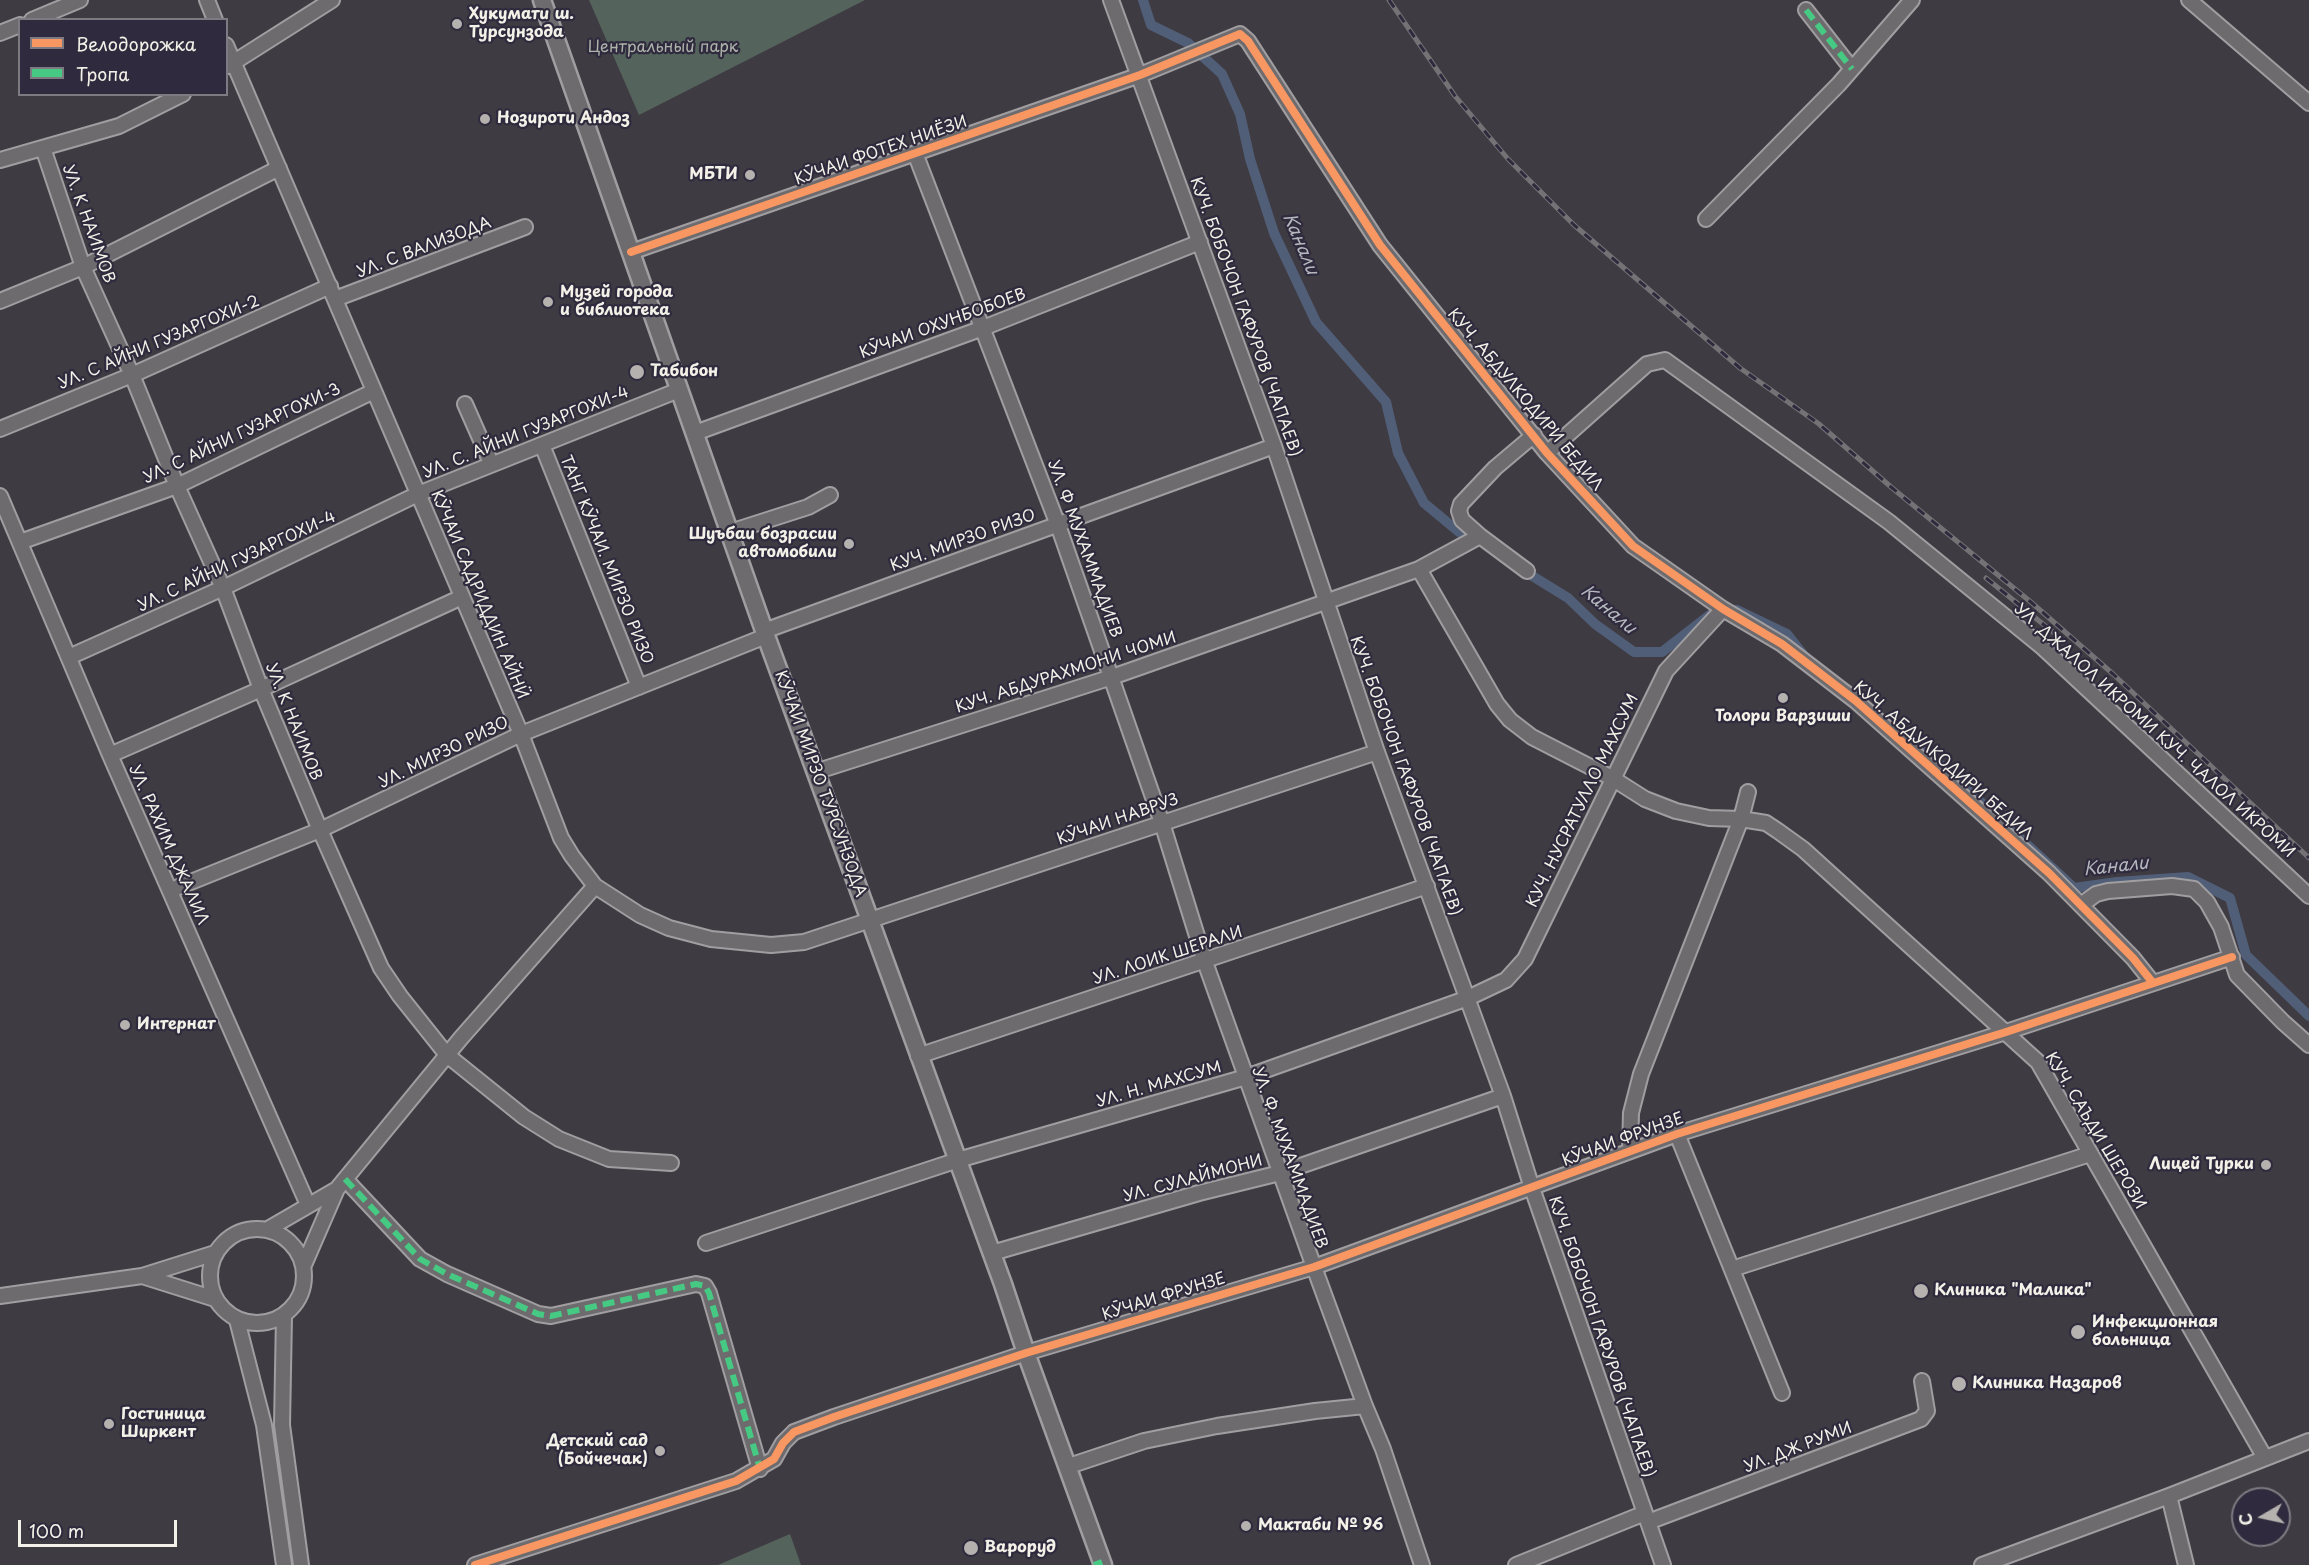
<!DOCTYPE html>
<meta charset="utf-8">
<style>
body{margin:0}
#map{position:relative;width:2309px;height:1565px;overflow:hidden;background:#3f3b42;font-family:"Playpen Sans",sans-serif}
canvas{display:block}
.legend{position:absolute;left:18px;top:18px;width:210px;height:78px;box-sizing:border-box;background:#2f2a3d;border:2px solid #7e7a81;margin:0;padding:8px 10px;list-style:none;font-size:18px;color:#f4f1e8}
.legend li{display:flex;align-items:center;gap:12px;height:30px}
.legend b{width:30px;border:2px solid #7e7a81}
.north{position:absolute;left:2231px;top:1487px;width:60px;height:60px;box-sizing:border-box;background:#2f2a3d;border:2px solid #7e7a81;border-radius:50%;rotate:261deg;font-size:16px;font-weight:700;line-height:24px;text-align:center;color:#f4f1e8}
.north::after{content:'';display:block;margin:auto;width:21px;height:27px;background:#b5b1ae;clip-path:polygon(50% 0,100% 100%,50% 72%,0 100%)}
.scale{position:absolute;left:18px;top:1520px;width:159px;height:27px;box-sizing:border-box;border:3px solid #f4f1e8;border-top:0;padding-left:8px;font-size:18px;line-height:21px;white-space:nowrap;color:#f4f1e8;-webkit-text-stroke:4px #2f2a3d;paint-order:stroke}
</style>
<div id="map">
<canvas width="2309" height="1565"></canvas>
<ul class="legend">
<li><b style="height:8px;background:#f99763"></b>Велодорожка</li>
<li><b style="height:8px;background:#46c982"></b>Тропа</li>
</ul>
<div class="north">С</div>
<div class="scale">100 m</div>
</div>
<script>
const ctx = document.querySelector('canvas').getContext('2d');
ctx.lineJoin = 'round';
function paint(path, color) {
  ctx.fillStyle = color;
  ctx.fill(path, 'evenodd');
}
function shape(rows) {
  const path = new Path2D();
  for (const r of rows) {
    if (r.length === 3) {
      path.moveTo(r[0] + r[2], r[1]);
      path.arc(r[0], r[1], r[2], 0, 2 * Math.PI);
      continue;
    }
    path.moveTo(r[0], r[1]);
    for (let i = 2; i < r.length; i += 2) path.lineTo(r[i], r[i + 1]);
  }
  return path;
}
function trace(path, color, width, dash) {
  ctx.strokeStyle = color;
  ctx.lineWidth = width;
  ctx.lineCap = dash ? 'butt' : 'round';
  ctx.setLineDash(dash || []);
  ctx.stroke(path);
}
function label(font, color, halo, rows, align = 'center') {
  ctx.font = font + ' "Playpen Sans",sans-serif';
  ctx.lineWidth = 4.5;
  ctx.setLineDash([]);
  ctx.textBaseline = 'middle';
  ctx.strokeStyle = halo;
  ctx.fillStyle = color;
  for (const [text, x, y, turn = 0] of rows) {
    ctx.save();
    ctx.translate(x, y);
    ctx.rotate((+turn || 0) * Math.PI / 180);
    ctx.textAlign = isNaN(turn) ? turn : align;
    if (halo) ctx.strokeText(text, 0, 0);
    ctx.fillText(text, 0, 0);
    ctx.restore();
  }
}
const green = shape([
 [589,0,865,0,639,115],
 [790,1534,801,1565,718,1565]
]);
const canal = shape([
 [1143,0,1151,25,1188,43,1222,74,1240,114,1250,159,1274,233,1316,322,1386,402,1398,453,1424,503,1459,532,1476,542],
 [1521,569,1568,598,1595,624,1634,652,1662,652,1715,611,1737,610,1787,634,1806,658],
 [1911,743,1933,758,2074,888,2117,882,2188,877,2230,898,2246,955,2309,1016]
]);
const minor = shape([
 [207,0,215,20],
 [1111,0,1274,446,1377,752,1503,1096,1532,1188,1663,1565],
 [2189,0,2309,103],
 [1806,10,1852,69],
 [32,20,80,0],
 [0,33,20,25],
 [226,45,521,734,561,838,572,856,595,886,640,915,669,928,711,939,771,945,804,942,1377,752],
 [228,66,332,0],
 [43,148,83,267,132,375,177,486,223,588,261,689,320,830,381,968,400,996,447,1055,524,1117,559,1139,609,1159,671,1163],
 [915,153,1058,525,1162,823,1205,962,1314,1267,1365,1406,1383,1449,1422,1565],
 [0,160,119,126,183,94],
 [1706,219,1839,84,1912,0],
 [631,252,1140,75,1240,34,1248,41,1380,245,1547,453,1633,546,1723,609,1782,644,1856,701,2049,873,2133,958,2153,983],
 [335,299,525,227],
 [0,301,83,267,279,168],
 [465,404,491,463],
 [0,429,132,375,330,286],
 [695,433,983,328,1200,242],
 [542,445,639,687],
 [1547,453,1647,364,1665,360,1889,522,2041,646,2309,896],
 [0,496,110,755,308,1205],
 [730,532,808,507,830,495],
 [1480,536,1527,571],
 [20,542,177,486,374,391],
 [1419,569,1497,704,1510,720,1532,737,1612,778,1645,799,1676,811,1709,818,1741,819,1766,823,1778,831,1803,849,2038,1062,2265,1458],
 [764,631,1274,446],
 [69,657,223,588,418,494,679,390],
 [110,755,261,689,462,597],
 [815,772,1112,677,1419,569,1480,536,1462,520,1459,511,1461,504,1495,468,1534,435],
 [171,890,320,830,521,734,766,636],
 [2081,905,2096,894,2108,891,2172,886,2194,889,2207,902,2221,927,2237,975,2283,1022,2309,1045],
 [918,1056,1427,886],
 [1677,1134,1782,1393],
 [1630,1151,1631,1113,1641,1074,1741,819,1748,792],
 [345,1179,420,1259,447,1274,538,1314,551,1316,696,1284,705,1286,709,1293,760,1469],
 [337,1189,461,1038,595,886],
 [268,1229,337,1189,304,1265],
 [257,1276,47],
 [706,1243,958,1160,1246,1077,1468,998,1506,980,1525,959,1666,671,1723,609],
 [992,1253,1199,1193,1280,1173,1503,1096],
 [1732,1269,2090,1154],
 [0,1296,142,1276],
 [215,1299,142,1276,215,1253],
 [284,1316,282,1425,301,1565],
 [237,1320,264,1425,284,1565],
 [1069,1466,1144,1441,1217,1426,1315,1411,1365,1406],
 [2169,1496,2186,1565],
 [1648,1522,1921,1419,1927,1411,1922,1381],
 [475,1565,736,1481,774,1459,783,1443,794,1432,834,1417,1026,1353,1314,1267,1677,1134,2006,1032,2232,957],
 [1516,1565,1645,1513],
 [1982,1565,2169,1496,2309,1441]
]);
const major = shape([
 [542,0,766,636,1003,1284,1026,1353,1103,1565]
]);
const rail = shape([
 [1389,0,1455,96,1508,159,1574,225,1740,368,1819,424,1891,487,2032,603,2113,674,2309,858],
 [1986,578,2054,633]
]);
const quiet = shape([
 [1806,10,1852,69],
 [345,1179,420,1259,447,1274,538,1314,551,1316,696,1284,705,1286,709,1293,760,1469],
 [1094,1565,1102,1562]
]);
const cycleway = shape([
 [631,252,1140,75,1240,34,1248,41,1380,245,1547,453,1633,546,1723,609,1782,644,1856,701,2049,873,2133,958,2153,983],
 [475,1565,736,1481,774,1459,783,1443,794,1432,834,1417,1026,1353,1314,1267,1677,1134,2006,1032,2232,957]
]);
const markers = [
 [457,24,6,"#b5b1ae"],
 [485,119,6,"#b5b1ae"],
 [750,175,6,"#b5b1ae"],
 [548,302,6,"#b5b1ae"],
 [637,372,8,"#b5b1ae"],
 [849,544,6,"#b5b1ae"],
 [1783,698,6,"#b5b1ae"],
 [125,1025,6,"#b5b1ae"],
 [2266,1165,6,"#b5b1ae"],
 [1921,1291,8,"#b5b1ae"],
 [2078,1332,8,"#b5b1ae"],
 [1959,1384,8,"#b5b1ae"],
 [109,1424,6,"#b5b1ae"],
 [660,1451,6,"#b5b1ae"],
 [1246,1526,6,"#b5b1ae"],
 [971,1548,8,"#b5b1ae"]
];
const poiNames = [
 ["Хукумати ш.",469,15],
 ["Турсунзода",469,33],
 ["Нозироти Андоз",497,119],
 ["МБТИ",738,175,"right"],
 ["Музей города",560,293],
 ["и библиотека",560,311],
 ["Табибон",650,372],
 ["Шуъбаи бозрасии",837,535,"right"],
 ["автомобили",837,553,"right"],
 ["Толори Варзиши",1783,717,"center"],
 ["Интернат",137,1025],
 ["Лицей Турки",2254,1165,"right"],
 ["Клиника \"Малика\"",1934,1291],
 ["Инфекционная",2092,1323],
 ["больница",2092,1341],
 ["Клиника Назаров",1972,1384],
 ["Гостиница",121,1415],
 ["Ширкент",121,1433],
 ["Детский сад",648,1442,"right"],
 ["(Бойчечак)",648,1460,"right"],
 ["Мактаби № 96",1258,1526],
 ["Вароруд",984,1548]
];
const parkNames = [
 ["Центральный парк",663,48]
];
const streetNames = [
 ["КӮЧАИ ФОТЕХ НИЁЗИ",881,151,-19],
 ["УЛ. К НАИМОВ",88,224,70],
 ["УЛ. С ВАЛИЗОДА",424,248,-21],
 ["КУЧ. БОБОЧОН ГАФУРОВ (ЧАПАЕВ)",1245,317,70],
 ["КӮЧАИ ОХУНБОБОЕВ",943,324,-20],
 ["УЛ. С АЙНИ ГУЗАРГОХИ-2",159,343,-23],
 ["КУЧ. АБДУЛКОДИРИ БЕДИЛ",1525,400,50],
 ["УЛ. С. АЙНИ ГУЗАРГОХИ-4",526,433,-22],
 ["УЛ. С АЙНИ ГУЗАРГОХИ-3",242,434,-25],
 ["КУЧ. МИРЗО РИЗО",963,541,-20],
 ["УЛ. Ф МУХАММАДИЕВ",1084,549,70],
 ["ТАНГ КӮЧАИ. МИРЗО РИЗО",606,560,68],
 ["УЛ. С АЙНИ ГУЗАРГОХИ-4",237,562,-25],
 ["КӮЧАИ САДРИДДИН АЙНӢ",479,595,67],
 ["КУЧ. АБДУРАХМОНИ ЧОМИ",1066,673,-18],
 ["УЛ. К НАИМОВ",293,722,68],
 ["УЛ. ДЖАЛОЛ ИКРОМИ КУЧ. ЧАЛОЛ ИКРОМИ",2154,731,42],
 ["УЛ. МИРЗО РИЗО",444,753,-26],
 ["КУЧ. АБДУЛКОДИРИ БЕДИЛ",1943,761,41],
 ["КУЧ. БОБОЧОН ГАФУРОВ (ЧАПАЕВ)",1405,776,70],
 ["КӮЧАИ МИРЗО ТУРСУНЗОДА",820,784,70],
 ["КУЧ. НУСРАТУЛЛО МАХСУМ",1583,801,-64],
 ["КӮЧАИ НАВРУЗ",1118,820,-19],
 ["УЛ. РАХИМ ДЖАЛИЛ",168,845,66],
 ["УЛ. ЛОИК ШЕРАЛИ",1168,956,-18],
 ["УЛ. Н. МАХСУМ",1159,1085,-16],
 ["КУЧ. САЪДИ ШЕРОЗИ",2095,1131,59],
 ["КӮЧАИ ФРУНЗЕ",1623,1140,-20],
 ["УЛ. Ф. МУХАММАДИЕВ",1289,1158,70],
 ["УЛ. СУЛАЙМОНИ",1193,1179,-15],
 ["КӮЧАИ ФРУНЗЕ",1164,1297,-17],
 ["КУЧ. БОБОЧОН ГАФУРОВ (ЧАПАЕВ)",1601,1337,71],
 ["УЛ. ДЖ РУМИ",1798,1448,-21]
];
const waterNames = [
 ["Канали",1300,244,67],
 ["Канали",1608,610,40],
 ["Канали",2116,867,-6]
];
paint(green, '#55635d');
trace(canal, '#515e77', 10);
trace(minor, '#a09ea0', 18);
trace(major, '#a09ea0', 21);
trace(minor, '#6e6b6e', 14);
trace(major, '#6e6b6e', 16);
trace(rail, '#757276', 5);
trace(rail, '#2f2a3d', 3, [9]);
trace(quiet, '#46c982', 6, [12, 6]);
trace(cycleway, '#f99763', 8);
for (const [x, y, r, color] of markers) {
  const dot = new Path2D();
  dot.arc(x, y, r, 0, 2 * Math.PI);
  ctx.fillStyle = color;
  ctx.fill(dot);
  trace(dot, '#2f2a3d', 2);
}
label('bold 16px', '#f4f1e8', '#2f2a3d', poiNames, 'left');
label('16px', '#aeb4ab', '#2f2a3d', parkNames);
label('16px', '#f4f1e8', '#2f2a3d', streetNames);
label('italic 18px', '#b4b7bd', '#2f2a3d', waterNames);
</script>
